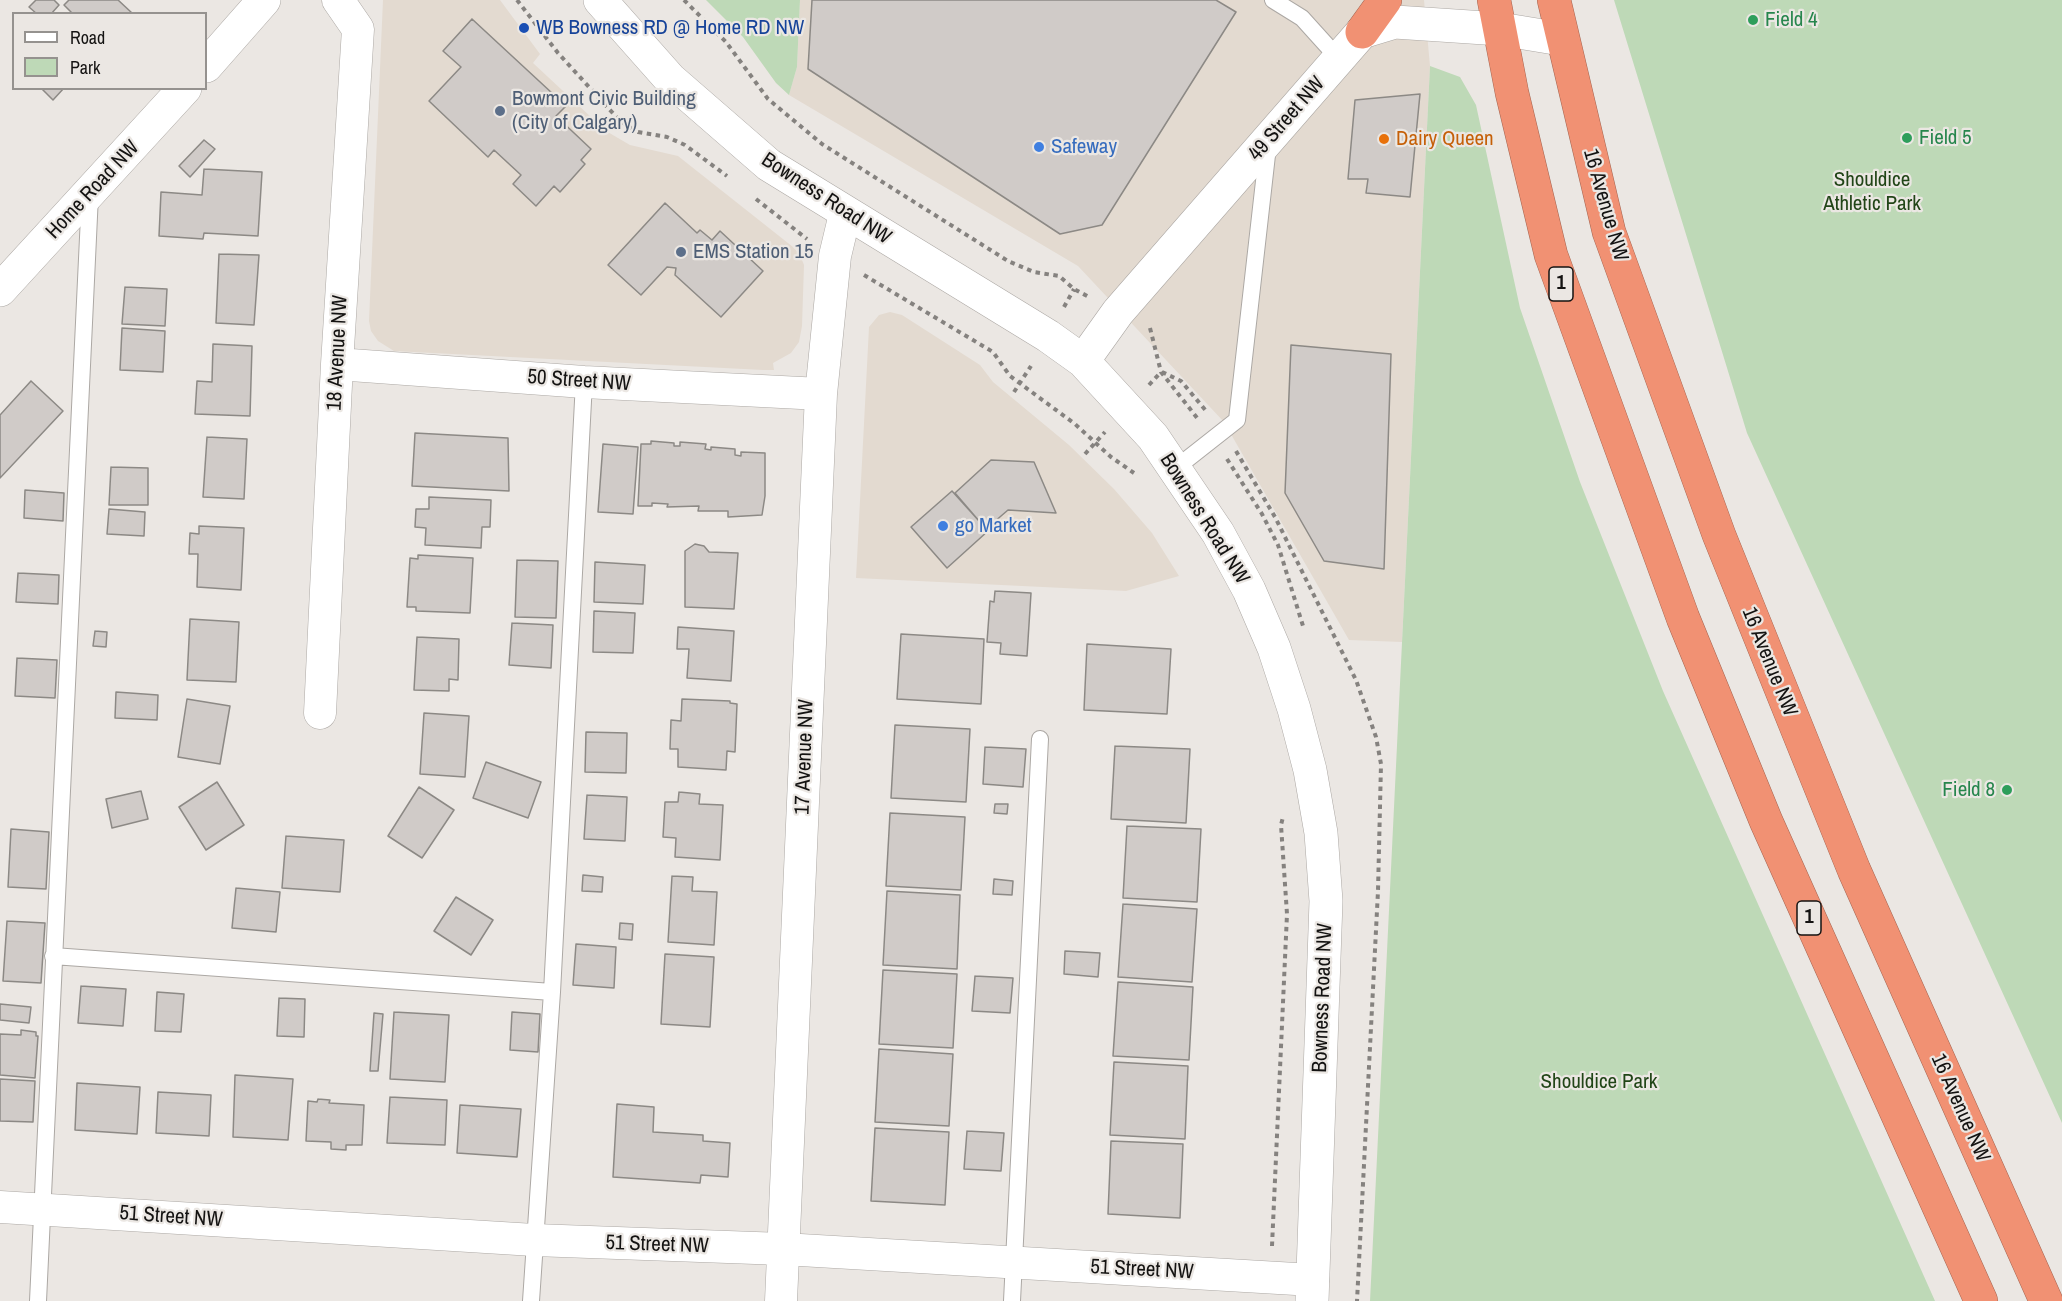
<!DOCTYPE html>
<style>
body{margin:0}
#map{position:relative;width:2062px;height:1301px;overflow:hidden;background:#ebe7e3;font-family:"Archivo Narrow",sans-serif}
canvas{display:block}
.legend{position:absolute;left:12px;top:12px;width:195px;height:78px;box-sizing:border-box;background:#ebe7e3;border:2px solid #95928f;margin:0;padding:8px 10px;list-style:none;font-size:18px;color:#141312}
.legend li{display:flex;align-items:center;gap:12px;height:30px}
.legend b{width:30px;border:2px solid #95928f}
</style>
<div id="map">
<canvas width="2062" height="1301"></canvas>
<ul class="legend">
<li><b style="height:8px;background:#fff"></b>Road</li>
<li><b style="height:16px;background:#bed9b7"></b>Park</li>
</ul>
</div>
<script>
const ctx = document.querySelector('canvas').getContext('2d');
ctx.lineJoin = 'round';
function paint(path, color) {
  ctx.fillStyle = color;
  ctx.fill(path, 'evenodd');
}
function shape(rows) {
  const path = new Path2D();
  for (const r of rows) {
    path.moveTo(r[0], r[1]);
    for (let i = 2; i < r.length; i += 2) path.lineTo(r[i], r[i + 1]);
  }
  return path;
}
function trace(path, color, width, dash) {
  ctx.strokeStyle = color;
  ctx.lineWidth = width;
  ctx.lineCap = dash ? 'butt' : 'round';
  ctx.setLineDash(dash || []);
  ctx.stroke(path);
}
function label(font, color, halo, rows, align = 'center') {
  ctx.font = font + ' "Archivo Narrow",sans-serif';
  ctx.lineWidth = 4.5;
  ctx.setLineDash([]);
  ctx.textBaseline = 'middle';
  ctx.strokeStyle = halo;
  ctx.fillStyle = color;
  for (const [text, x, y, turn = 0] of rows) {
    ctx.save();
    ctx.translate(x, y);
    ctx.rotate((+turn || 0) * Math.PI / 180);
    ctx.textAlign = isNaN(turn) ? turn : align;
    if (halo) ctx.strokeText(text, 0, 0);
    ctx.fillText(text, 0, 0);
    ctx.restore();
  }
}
const built = shape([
 [383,0,500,0,540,54,533,63,606,131,630,145,678,156,793,247,800,255,804,265,802,326,799,342,791,353,773,363,774,370,763,370,394,351,378,341,371,331,369,321],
 [800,0,1424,0,1430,66,1402,642,1349,640,1224,422,1078,266,789,95,797,67],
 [890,312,902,315,980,365,993,382,1069,445,1114,489,1152,533,1179,576,1126,591,856,578,869,327,879,315]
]);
const green = shape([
 [706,0,800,0,797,67,789,95,776,83,743,37],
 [1614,0,2062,0,2062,1123,1747,433],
 [1430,66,1460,77,1476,105,1520,308,1580,482,1663,691,1935,1301,1370,1301]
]);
const building = shape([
 [36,0,54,0,59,5,51,14,37,14,29,7,36,0],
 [69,0,118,0,132,13,73,14,64,5,69,0],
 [812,0,1216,0,1236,12,1102,225,1060,234,808,69,812,0],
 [472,19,566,106,556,116,591,149,581,160,585,164,560,192,554,186,536,206,513,184,521,175,494,150,488,157,429,101,461,67,443,51,472,19],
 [41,88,64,88,53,100,41,88],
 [1420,94,1410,197,1366,193,1368,179,1348,179,1355,100,1420,94],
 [204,140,215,149,190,177,179,166,204,140],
 [204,169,262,172,258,236,204,233,203,239,159,236,161,192,202,195,204,169],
 [665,203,697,233,700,230,712,240,720,231,763,271,721,317,675,275,676,268,667,267,641,295,608,265,665,203],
 [219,254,259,255,254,325,216,323,219,254],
 [125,287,167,289,165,326,122,324,125,287],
 [122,328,165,331,163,372,120,370,122,328],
 [213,344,252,346,250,416,195,414,197,381,212,382,213,344],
 [1291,345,1391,354,1384,569,1324,561,1285,493,1291,345],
 [31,381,63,411,0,478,0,415,31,381],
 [415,433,508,438,509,491,412,486,415,433],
 [207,437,247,439,244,499,203,497,207,437],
 [651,441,674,443,674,446,680,446,680,442,706,444,705,449,711,450,711,447,735,449,735,455,741,456,741,452,765,453,765,496,762,515,728,517,728,511,698,511,699,506,667,507,668,504,652,503,652,506,638,506,641,444,651,444,651,441],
 [603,444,638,447,633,514,598,512,603,444],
 [991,460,1034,462,1056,513,1008,510,986,529,955,493,991,460],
 [111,467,148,468,148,505,109,505,111,467],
 [25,490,64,493,63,521,24,518,25,490],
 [952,491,988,531,947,568,911,527,952,491],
 [429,497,491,500,490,527,482,527,481,548,425,545,426,528,415,527,416,509,429,509,429,497],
 [109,509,145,512,144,536,107,534,109,509],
 [199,526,244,528,241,590,197,587,198,554,189,554,190,533,199,534,199,526],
 [695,544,704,546,709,552,738,553,734,609,685,607,685,551,695,544],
 [418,555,473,558,470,613,416,611,416,607,407,607,410,558,418,559,418,555],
 [517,560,558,561,556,618,515,617,517,560],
 [595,562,645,565,643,604,594,602,595,562],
 [18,573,59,575,58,604,16,602,18,573],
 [995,591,1031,593,1027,656,1000,654,1001,643,987,642,990,601,994,602,995,591],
 [594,611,635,613,633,653,593,652,594,611],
 [190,619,239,622,236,682,187,680,190,619],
 [512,623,553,625,551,668,509,665,512,623],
 [678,627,734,631,731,681,687,678,689,649,677,649,678,627],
 [95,631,107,632,106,647,93,646,95,631],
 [901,634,984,639,981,704,897,699,901,634],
 [417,637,459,639,458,680,449,679,449,691,414,690,417,637],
 [1087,644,1171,649,1167,714,1084,710,1087,644],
 [17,658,57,660,55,698,15,696,17,658],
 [116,692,158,695,157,720,115,718,116,692],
 [187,699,230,706,220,764,178,757,187,699],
 [682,699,730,701,730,703,737,704,735,752,727,751,726,770,678,767,678,749,670,749,671,720,681,721,682,699],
 [424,713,469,716,465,777,420,774,424,713],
 [895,725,970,729,966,802,891,798,895,725],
 [586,732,627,733,626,773,585,772,586,732],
 [1115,746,1190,749,1186,823,1111,819,1115,746],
 [985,747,1026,749,1023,787,983,784,985,747],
 [486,762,541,782,528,818,473,798,486,762],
 [217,782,244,825,206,850,179,807,217,782],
 [419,787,454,810,422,858,388,836,419,787],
 [141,791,148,819,112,828,106,799,141,791],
 [679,792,700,794,699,804,723,805,720,860,675,857,676,838,663,837,665,802,678,802,679,792],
 [587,795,627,797,625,841,584,839,587,795],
 [995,804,1008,804,1007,814,994,813,995,804],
 [890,813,965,817,961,890,886,886,890,813],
 [1127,826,1201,829,1197,902,1123,898,1127,826],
 [11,829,49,832,46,889,8,887,11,829],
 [286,836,344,840,340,892,282,888,286,836],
 [583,875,603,877,602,892,582,891,583,875],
 [672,876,693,877,692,891,717,892,714,945,668,942,672,876],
 [994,879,1013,881,1012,895,993,894,994,879],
 [236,888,280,892,276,932,232,928,236,888],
 [887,891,960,895,957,969,883,965,887,891],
 [456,897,493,920,471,955,434,931,456,897],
 [1123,904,1197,909,1192,982,1118,977,1123,904],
 [7,921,45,923,41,983,3,981,7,921],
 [620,923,633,924,632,940,619,939,620,923],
 [576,944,616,947,614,988,573,985,576,944],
 [1065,951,1100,953,1098,977,1064,974,1065,951],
 [665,954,714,957,710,1027,661,1024,665,954],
 [883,970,957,974,953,1048,879,1044,883,970],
 [975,976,1013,978,1010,1013,972,1011,975,976],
 [1118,982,1193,987,1189,1060,1113,1056,1118,982],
 [81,986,126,989,123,1026,78,1023,81,986],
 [157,992,184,994,181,1032,155,1031,157,992],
 [279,998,305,999,304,1037,277,1036,279,998],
 [0,1004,31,1007,29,1023,0,1020,0,1004],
 [394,1012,449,1015,445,1082,390,1079,394,1012],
 [512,1012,540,1014,538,1052,510,1050,512,1012],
 [374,1013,383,1014,378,1071,370,1071,374,1013],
 [21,1030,36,1032,36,1036,38,1036,35,1078,0,1075,0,1034,21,1035,21,1030],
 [879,1049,953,1054,949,1126,875,1122,879,1049],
 [1114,1062,1188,1066,1185,1139,1110,1135,1114,1062],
 [235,1075,293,1079,288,1140,233,1137,235,1075],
 [0,1079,35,1081,33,1122,0,1121,0,1079],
 [77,1083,140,1087,137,1134,75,1130,77,1083],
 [158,1092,211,1095,209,1136,156,1133,158,1092],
 [390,1097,447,1100,445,1145,387,1143,390,1097],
 [318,1099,330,1100,329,1103,364,1105,362,1145,346,1145,346,1150,331,1149,331,1142,306,1141,308,1101,317,1102,318,1099],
 [617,1104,654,1107,653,1132,703,1135,703,1141,730,1143,728,1177,701,1175,700,1183,613,1177,617,1104],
 [460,1105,521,1109,517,1157,457,1153,460,1105],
 [875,1128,949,1132,945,1205,871,1201,875,1128],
 [967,1131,1004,1133,1001,1171,964,1169,967,1131],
 [1111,1141,1183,1144,1180,1218,1108,1214,1111,1141]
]);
const path = shape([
 [517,0,558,53,620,121,638,132,667,137,685,145,727,176],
 [684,0,726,42,768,99,822,144,1008,261,1034,272,1059,276,1074,289,1089,297],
 [756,199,807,239],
 [864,275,993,352,1010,376,1075,424,1111,457,1134,473],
 [1064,307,1074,289],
 [1150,328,1161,372,1198,419],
 [1162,372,1181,381,1207,412],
 [1149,385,1161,372],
 [1014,392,1031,366],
 [1236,451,1275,517,1356,680,1376,737,1381,764,1378,891,1357,1301],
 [1085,454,1105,432],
 [1227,459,1262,514,1278,545,1303,626],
 [1272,1246,1287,914,1281,825,1283,817]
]);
const lane = shape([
 [1273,0,1302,18,1339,59],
 [1176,468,1237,420,1268,146],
 [53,956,552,992,531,1301],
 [552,992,584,382],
 [38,1301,90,195],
 [1012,1301,1040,739]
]);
const street = shape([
 [337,364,584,382,821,394],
 [320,713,337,364,358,29,338,0],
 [0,1207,534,1240,783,1249,1313,1280],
 [781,1301,821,394,835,256,845,214]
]);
const secondary = shape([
 [600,0,670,79,769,165,1048,336,1083,361,1153,437,1218,533,1249,590,1274,648,1294,709,1310,770,1321,833,1326,901,1312,1301],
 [206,66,264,0],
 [0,290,185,88],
 [1083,361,1118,312,1362,32,1395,22,1500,29,1561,39]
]);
const highway = shape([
 [1494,0,1512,93,1551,255,1683,618,1766,821,1981,1301],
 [1554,0,1609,232,1719,535,1854,870,2046,1301],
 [1362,32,1385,0]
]);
const markers = [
 [1753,20,6,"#2e9e5b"],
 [524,28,6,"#1a4fb4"],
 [500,111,6,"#5c6f8a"],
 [1907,138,6,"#2e9e5b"],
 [1384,139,6,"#e8710a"],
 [1039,147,6,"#3f7fe0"],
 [681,252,6,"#5c6f8a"],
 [943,526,6,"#3f7fe0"],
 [2007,790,6,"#2e9e5b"]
];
const shields = [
 [1561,284,24],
 [1809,918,24]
];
const shieldNames = [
 ["1",1561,284],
 ["1",1809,918]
];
const leisureNames = [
 ["Field 4",1765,20],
 ["Field 5",1919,138],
 ["Field 8",1995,790,"right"]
];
const transitNames = [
 ["WB Bowness RD @ Home RD NW",536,28]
];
const serviceNames = [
 ["Bowmont Civic Building",512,99],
 ["(City of Calgary)",512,123],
 ["EMS Station 15",693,252]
];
const streetNames = [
 ["49 Street NW",1287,119,-49],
 ["Home Road NW",93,190,-47],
 ["Bowness Road NW",826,199,33],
 ["16 Avenue NW",1605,205,74],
 ["18 Avenue NW",338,353,-87],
 ["50 Street NW",579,381,4],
 ["Bowness Road NW",1204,519,58],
 ["16 Avenue NW",1769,662,68],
 ["17 Avenue NW",805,757,-88],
 ["Bowness Road NW",1323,998,-88],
 ["16 Avenue NW",1960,1108,66],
 ["51 Street NW",171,1217,4],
 ["51 Street NW",657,1245,2],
 ["51 Street NW",1142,1270,3]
];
const foodNames = [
 ["Dairy Queen",1396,139]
];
const shopNames = [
 ["Safeway",1051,147],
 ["go Market",955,526]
];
const parkNames = [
 ["Shouldice",1872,180],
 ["Athletic Park",1872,204],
 ["Shouldice Park",1599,1082]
];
paint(built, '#e3dad0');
paint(green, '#bed9b7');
paint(building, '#d0cbc8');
trace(building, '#8c8985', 1.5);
trace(lane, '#aca8a4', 18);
trace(street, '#aca8a4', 33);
trace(secondary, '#aca8a4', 34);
trace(highway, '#a46551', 34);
trace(path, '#85827f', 4, [4.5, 4.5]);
trace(lane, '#fff', 16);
trace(street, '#fff', 32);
trace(secondary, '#fff', 33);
trace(highway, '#f19173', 33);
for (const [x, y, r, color] of markers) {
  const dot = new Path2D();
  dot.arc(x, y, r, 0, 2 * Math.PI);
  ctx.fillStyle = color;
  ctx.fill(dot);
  trace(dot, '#ebe7e3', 2);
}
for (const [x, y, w] of shields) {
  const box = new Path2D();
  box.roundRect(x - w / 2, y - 17, w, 34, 4.5);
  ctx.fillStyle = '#ebe7e3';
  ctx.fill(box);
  trace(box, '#141312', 1.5);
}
label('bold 20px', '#141312', null, shieldNames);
label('21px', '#27864d', '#ebe7e3', leisureNames, 'left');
label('21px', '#164399', '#ebe7e3', transitNames, 'left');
label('21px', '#4e5e75', '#ebe7e3', serviceNames, 'left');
label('21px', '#141312', '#ebe7e3', streetNames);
label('21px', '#c56008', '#ebe7e3', foodNames, 'left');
label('21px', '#366cbe', '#ebe7e3', shopNames, 'left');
label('21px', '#214517', '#ebe7e3', parkNames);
</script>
